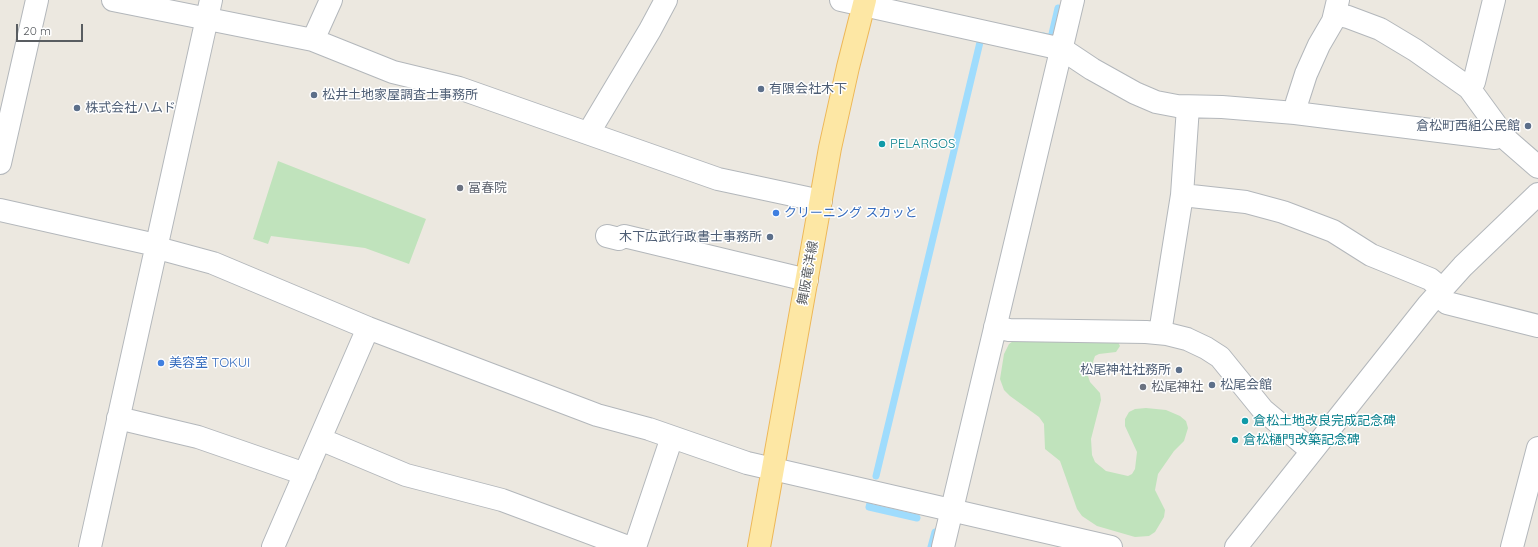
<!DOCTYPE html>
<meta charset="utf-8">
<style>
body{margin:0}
#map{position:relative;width:1538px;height:547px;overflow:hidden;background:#ece8e0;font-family:Quicksand,sans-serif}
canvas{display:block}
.scale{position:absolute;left:16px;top:24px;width:67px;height:18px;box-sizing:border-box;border:2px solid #595d61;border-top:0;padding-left:5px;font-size:12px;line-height:14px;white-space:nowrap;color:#595d61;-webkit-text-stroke:3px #fff;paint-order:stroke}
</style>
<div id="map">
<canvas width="1538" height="547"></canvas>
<div class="scale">20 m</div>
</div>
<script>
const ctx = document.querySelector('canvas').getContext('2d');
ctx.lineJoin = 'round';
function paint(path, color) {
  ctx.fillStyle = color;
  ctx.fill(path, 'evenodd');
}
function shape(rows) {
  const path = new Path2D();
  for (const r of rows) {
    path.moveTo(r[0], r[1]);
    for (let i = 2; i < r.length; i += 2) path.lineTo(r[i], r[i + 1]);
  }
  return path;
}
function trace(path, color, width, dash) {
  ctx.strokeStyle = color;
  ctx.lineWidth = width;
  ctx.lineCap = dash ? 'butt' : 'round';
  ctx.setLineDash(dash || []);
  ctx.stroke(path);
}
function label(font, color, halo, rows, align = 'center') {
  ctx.font = font + ' Quicksand,"Noto Sans JP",sans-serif';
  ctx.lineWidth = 3;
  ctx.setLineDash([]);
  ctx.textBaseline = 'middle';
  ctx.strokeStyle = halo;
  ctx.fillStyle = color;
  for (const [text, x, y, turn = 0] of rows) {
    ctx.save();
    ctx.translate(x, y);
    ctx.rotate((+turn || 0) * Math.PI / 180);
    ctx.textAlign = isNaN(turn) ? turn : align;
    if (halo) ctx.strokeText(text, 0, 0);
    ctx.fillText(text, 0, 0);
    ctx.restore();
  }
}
const green = shape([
 [278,161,426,219,409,264,365,248,271,236,268,244,253,239],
 [1016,339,1117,340,1120,346,1116,352,1099,354,1095,356,1088,376,1090,382,1100,393,1101,400,1091,439,1092,455,1095,462,1106,471,1128,476,1132,474,1135,469,1137,452,1125,426,1125,419,1129,412,1135,409,1146,408,1166,410,1180,416,1186,421,1188,428,1184,441,1174,451,1158,474,1155,490,1165,510,1164,517,1155,532,1149,536,1135,537,1097,526,1082,516,1077,509,1060,461,1045,449,1044,424,1039,417,1010,396,1004,390,1000,379,1004,354,1009,344]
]);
const stream = shape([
 [1043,36,1051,38,1058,8],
 [876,476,981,38],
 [870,503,869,507,917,518],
 [931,547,935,532]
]);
const minor = shape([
 [113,0,313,40,393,72,459,88,718,179,821,201],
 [841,0,1062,49,1092,69,1135,93,1156,102,1177,106,1222,107,1295,113,1495,138,1502,133],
 [1335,14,1348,17,1380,29,1415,50,1469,88,1507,140,1538,167],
 [313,40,331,0],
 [1469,88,1474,82,1494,0],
 [1295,113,1297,102,1306,74,1319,45,1333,21,1338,0],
 [590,134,592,127,650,30,666,0],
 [0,163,37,0],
 [1182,195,1246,202,1283,212,1333,231,1371,255,1430,279,1442,289],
 [0,210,156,245,165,250,213,263,368,328,597,415,649,429,747,463,1111,547],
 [607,236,619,239,624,236,807,280],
 [1437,294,1447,303,1538,326],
 [995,327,1009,330,1146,332,1167,334,1187,339,1206,348,1220,357,1263,410,1312,451],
 [1160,333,1182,195,1188,107],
 [118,418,198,437,305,474],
 [320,439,406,475,502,500,628,547],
 [90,547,211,0],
 [273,547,368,328],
 [635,547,672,437],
 [943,547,1073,0],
 [1236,547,1428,305,1463,266,1538,194],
 [1512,547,1538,448]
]);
const major = shape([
 [759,547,830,148,848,67,865,0]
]);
const markers = [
 [761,89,4,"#5c6f8a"],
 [314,95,4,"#5c6f8a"],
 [77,108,4,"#5c6f8a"],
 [1528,126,4,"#5c6f8a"],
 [882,144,4,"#0f9aa8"],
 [460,188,4,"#6b7280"],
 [776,213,4,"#3f7fe0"],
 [770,237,4,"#5c6f8a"],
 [161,363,4,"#3f7fe0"],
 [1179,370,4,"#5c6f8a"],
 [1212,385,4,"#5c6f8a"],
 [1143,387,4,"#6b7280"],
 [1245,421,4,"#0f9aa8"],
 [1235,440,4,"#0f9aa8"]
];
const serviceNames = [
 ["有限会社木下",769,89],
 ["松井土地家屋調査士事務所",322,95],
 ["株式会社ハムド",85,108],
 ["倉松町西組公民館",1520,126,"right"],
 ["木下広武行政書士事務所",762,237,"right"],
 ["松尾神社社務所",1171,370,"right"],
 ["松尾会館",1220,385]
];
const cultureNames = [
 ["PELARGOS",890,144],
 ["倉松土地改良完成記念碑",1253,421],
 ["倉松樋門改築記念碑",1243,440]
];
const worshipNames = [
 ["冨春院",468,188],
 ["松尾神社",1151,387]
];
const shopNames = [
 ["クリーニング スカッと",784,213],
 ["美容室 TOKUI",169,363]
];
const streetNames = [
 ["舞阪竜洋線",808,273,-80]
];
paint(green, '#c0e3bc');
trace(stream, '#9fdcfd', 7);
trace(minor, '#b3b7bb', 24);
trace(major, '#edb757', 24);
trace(minor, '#fff', 22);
trace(major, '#fde7a4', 22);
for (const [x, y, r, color] of markers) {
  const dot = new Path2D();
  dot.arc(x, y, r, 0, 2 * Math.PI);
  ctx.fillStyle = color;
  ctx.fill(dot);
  trace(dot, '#fff', 1.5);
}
label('13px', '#4e5e75', '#fff', serviceNames, 'left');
label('13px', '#0d838f', '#fff', cultureNames, 'left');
label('13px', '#5b616d', '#fff', worshipNames, 'left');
label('13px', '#366cbe', '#fff', shopNames, 'left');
label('13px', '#595d61', '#fff', streetNames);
</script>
